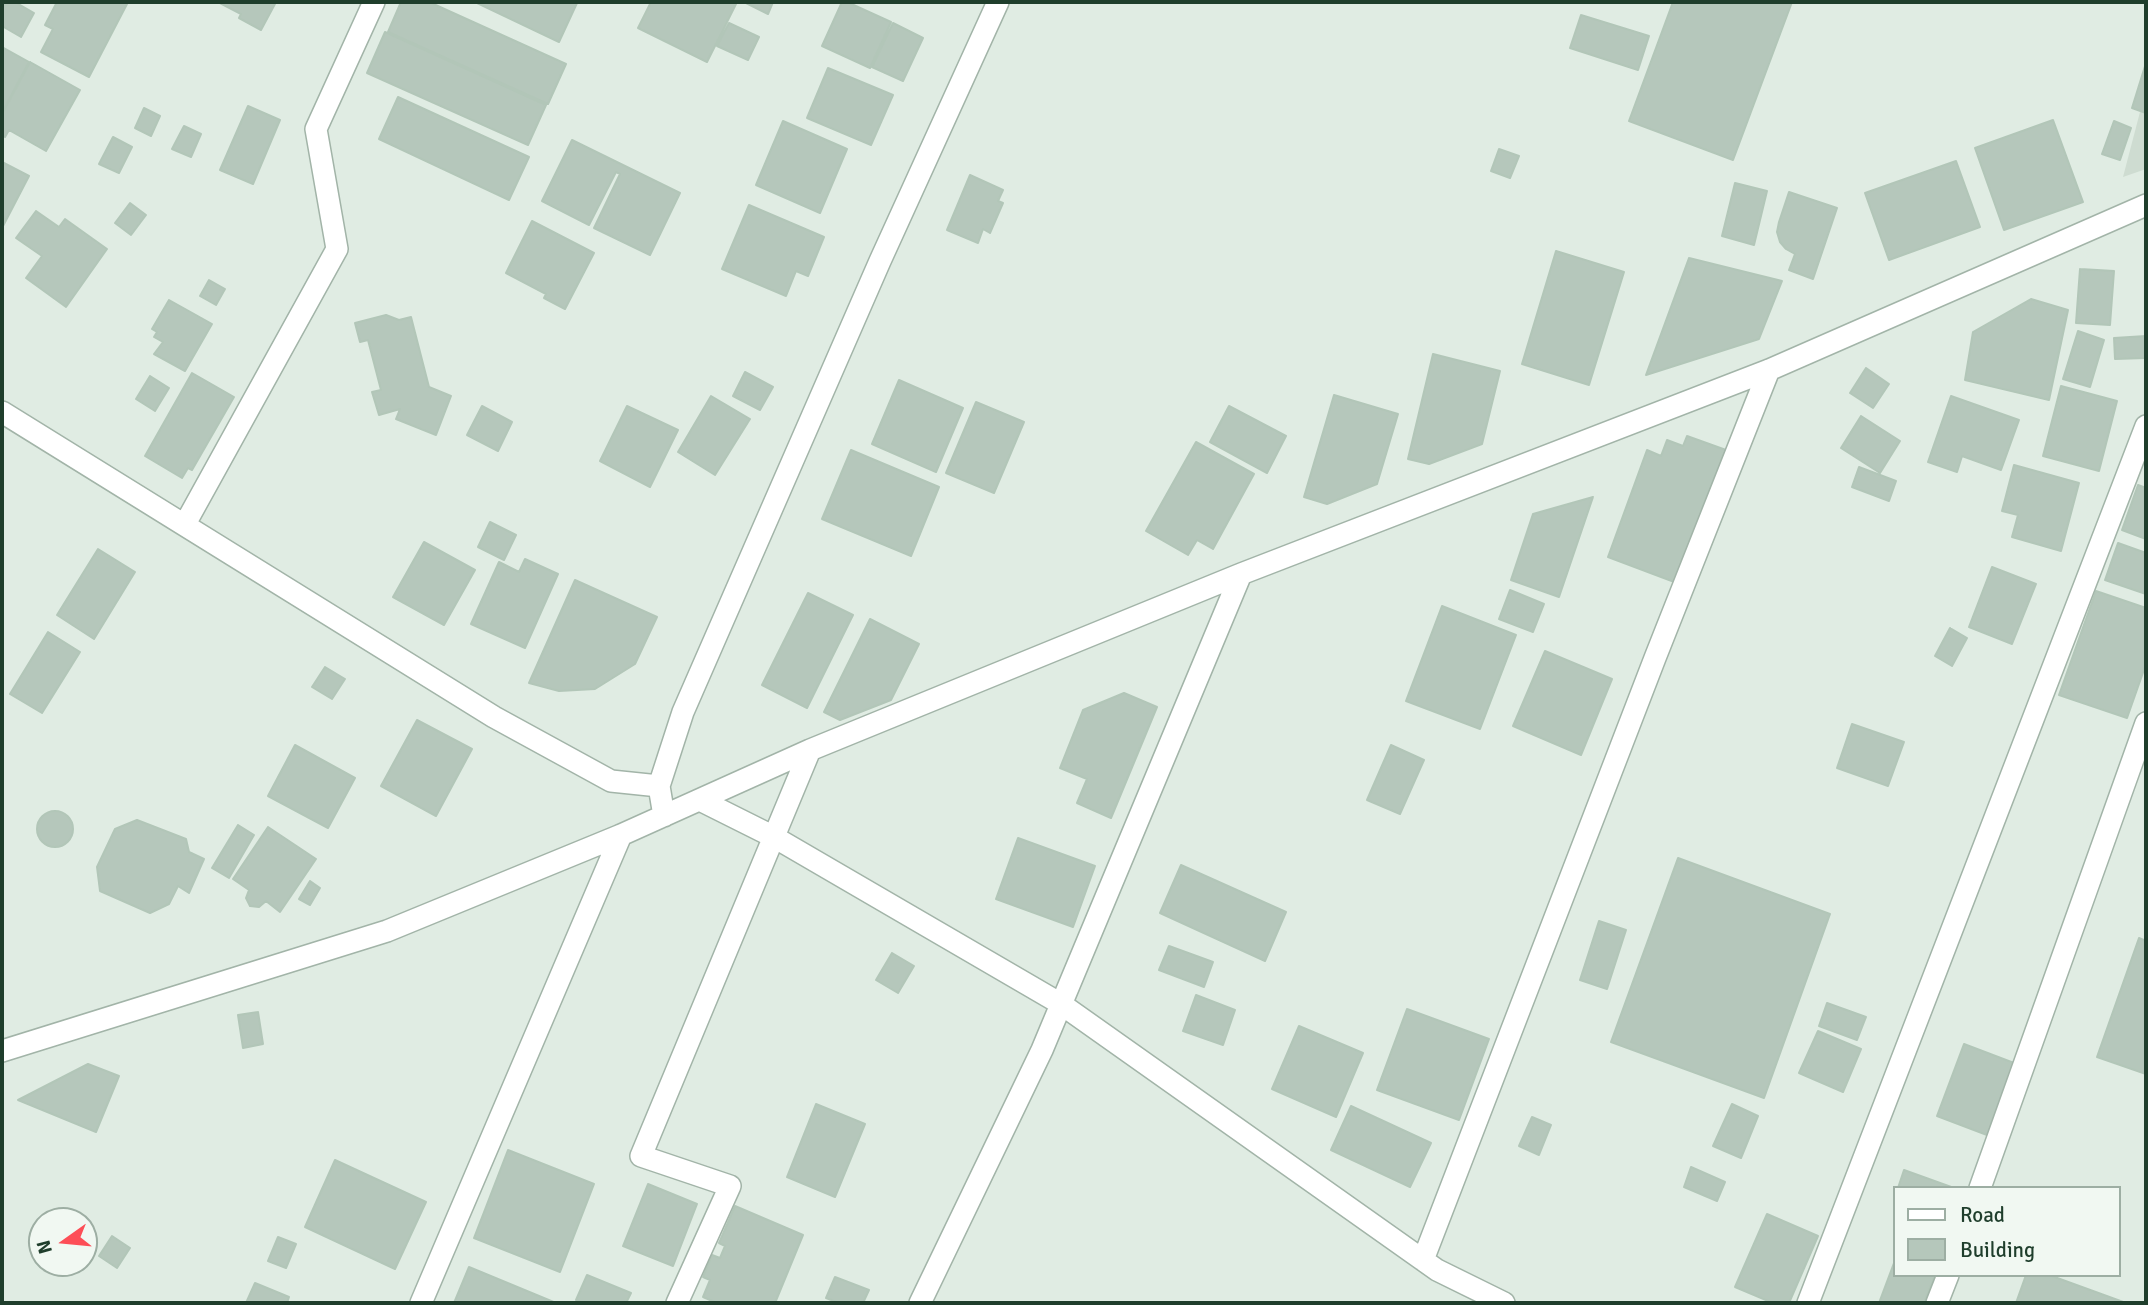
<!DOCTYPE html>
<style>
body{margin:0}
#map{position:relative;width:2148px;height:1305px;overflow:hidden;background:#e0ece3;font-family:Signika,sans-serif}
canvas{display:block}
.frame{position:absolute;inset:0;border:4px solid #1f3e2c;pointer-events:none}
.legend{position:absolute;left:1893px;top:1186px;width:228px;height:91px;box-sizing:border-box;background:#f1f8f2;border:2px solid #9daea3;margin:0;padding:9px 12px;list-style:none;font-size:21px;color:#1f3e2c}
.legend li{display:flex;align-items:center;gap:14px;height:35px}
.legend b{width:35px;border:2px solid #9daea3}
.north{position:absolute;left:28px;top:1207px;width:70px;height:70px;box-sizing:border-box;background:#f1f8f2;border:2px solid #9daea3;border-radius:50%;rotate:255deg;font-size:19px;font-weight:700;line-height:28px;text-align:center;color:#1f3e2c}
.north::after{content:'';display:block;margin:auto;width:24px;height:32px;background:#fd4e57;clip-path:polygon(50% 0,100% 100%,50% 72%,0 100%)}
</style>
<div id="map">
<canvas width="2148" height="1305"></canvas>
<div class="frame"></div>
<ul class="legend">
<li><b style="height:9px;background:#fff"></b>Road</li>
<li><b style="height:19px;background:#b5c7bb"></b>Building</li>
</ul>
<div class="north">N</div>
</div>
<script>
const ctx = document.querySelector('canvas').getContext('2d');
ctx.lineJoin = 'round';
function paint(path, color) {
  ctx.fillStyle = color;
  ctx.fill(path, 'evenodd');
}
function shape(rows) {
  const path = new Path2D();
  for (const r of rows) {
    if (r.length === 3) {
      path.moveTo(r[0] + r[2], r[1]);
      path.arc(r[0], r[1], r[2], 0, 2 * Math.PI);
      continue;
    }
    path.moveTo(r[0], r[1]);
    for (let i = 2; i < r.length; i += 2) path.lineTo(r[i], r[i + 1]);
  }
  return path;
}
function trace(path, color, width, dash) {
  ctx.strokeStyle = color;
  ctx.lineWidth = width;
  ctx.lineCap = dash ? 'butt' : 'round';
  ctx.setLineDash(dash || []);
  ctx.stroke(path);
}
const built = shape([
 [2146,89,2146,169,2123,177]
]);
const building = shape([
 [5,2,15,2,34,13,21,37,2,26,2,8,5,2],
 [57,2,123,2,127,4,89,77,41,52,53,29,45,25,57,2],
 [218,2,276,2,261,30,239,18,241,14,218,2],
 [401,2,429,2,566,64,548,104,388,32,401,2],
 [475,2,573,2,577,3,559,42,475,2],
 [651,2,737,2,707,62,638,28,651,2],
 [744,2,773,2,768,14,744,2],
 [842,2,847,2,891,22,870,68,822,46,842,2],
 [1673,2,1792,2,1733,160,1629,121,1673,2],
 [1581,15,1649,36,1638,70,1570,48,1581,15],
 [729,23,759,37,748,60,717,46,729,23],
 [893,23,923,38,903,81,872,67,893,23],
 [385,32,546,105,528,145,367,73,385,32],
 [2,47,29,62,2,113,2,47],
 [30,62,80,90,46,151,9,130,5,137,2,135,2,114,30,62],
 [2146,63,2146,113,2132,108,2146,63],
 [828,68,893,95,871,145,807,118,828,68],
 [398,97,529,157,509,200,379,139,398,97],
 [248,106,280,120,253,184,220,170,248,106],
 [144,108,160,116,151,136,135,128,144,108],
 [2053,120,2083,202,2004,230,1975,148,2053,120],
 [783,121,847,149,820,213,756,185,783,121],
 [2114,121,2131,128,2120,160,2102,154,2114,121],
 [184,126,201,134,191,157,172,149,184,126],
 [113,137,132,147,119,173,99,164,113,137],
 [572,140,680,193,650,255,594,228,620,174,616,172,589,225,542,201,572,140],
 [1499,149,1519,156,1510,178,1491,171,1499,149],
 [1956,161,1980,227,1889,260,1865,193,1956,161],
 [2,162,29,176,2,228,2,162],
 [970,175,1003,190,998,201,1003,203,990,233,983,229,978,243,947,230,970,175],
 [1735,183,1767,191,1754,245,1722,236,1735,183],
 [1789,192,1837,208,1813,279,1789,270,1795,254,1786,249,1780,242,1777,232,1779,222,1789,192],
 [130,203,146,215,131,235,115,223,130,203],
 [749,205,824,237,808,276,796,271,786,296,722,269,749,205],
 [36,211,59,227,65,219,107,249,66,307,26,278,42,256,16,238,36,211],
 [532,221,594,253,565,309,544,298,546,294,506,273,532,221],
 [1556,251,1624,272,1589,385,1522,364,1556,251],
 [1689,258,1782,281,1759,339,1646,375,1689,258],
 [2080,269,2114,271,2110,325,2076,323,2080,269],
 [209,280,225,289,216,305,200,296,209,280],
 [2031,299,2068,310,2049,400,1965,380,1973,332,2031,299],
 [169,300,212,324,185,371,154,354,163,342,154,337,157,332,152,329,169,300],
 [386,315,399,320,411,317,429,387,451,396,436,435,396,419,400,409,379,415,372,392,381,390,368,340,360,342,355,323,386,315],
 [2078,331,2104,340,2090,387,2063,379,2078,331],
 [2146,336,2146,358,2115,359,2114,338,2146,336],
 [1433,354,1500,371,1482,444,1429,464,1408,459,1433,354],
 [1866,368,1889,384,1873,408,1850,393,1866,368],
 [745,372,773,387,760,410,733,396,745,372],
 [192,373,234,397,192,470,188,468,182,478,145,456,192,373],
 [150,376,169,388,155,411,136,399,150,376],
 [899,380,963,408,936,472,872,444,899,380],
 [2061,386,2117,401,2099,471,2043,456,2061,386],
 [1334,395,1398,414,1377,484,1327,504,1304,497,1334,395],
 [711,396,750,419,715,475,678,452,711,396],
 [1951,396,2019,420,2001,470,1962,456,1957,472,1928,462,1951,396],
 [976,402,1024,422,994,493,946,473,976,402],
 [482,406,512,422,498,451,467,435,482,406],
 [627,406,678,430,650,487,600,461,627,406],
 [1229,406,1286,436,1267,473,1210,442,1229,406],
 [1861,416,1900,441,1880,473,1841,448,1861,416],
 [1687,436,1726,450,1677,583,1608,557,1647,450,1661,456,1667,440,1683,446,1687,436],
 [1196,442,1254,474,1213,549,1197,540,1188,555,1146,531,1196,442],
 [851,450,939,487,911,556,822,519,851,450],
 [2014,465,2079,483,2061,551,2012,537,2018,515,2002,511,2014,465],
 [1859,467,1896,481,1889,501,1852,487,1859,467],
 [2138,485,2146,488,2146,539,2122,530,2138,485],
 [1593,497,1559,597,1511,580,1533,514,1593,497],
 [490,522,516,535,504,560,478,547,490,522],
 [424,542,475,570,444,625,393,597,424,542],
 [2118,543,2146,553,2146,594,2105,580,2118,543],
 [98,549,135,572,94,639,57,615,98,549],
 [525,559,558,574,525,648,471,624,499,562,519,572,525,559],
 [1992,567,2036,584,2012,644,1969,627,1992,567],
 [575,580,657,617,635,664,595,689,559,691,529,683,575,580],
 [1510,590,1544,604,1533,632,1499,619,1510,590],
 [2096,591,2146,608,2146,664,2127,718,2059,695,2096,591],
 [808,593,853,615,807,708,762,685,808,593],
 [1442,606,1516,635,1480,729,1406,701,1442,606],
 [870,619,919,644,891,700,840,720,824,712,870,619],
 [1950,628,1967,638,1952,666,1935,656,1950,628],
 [48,632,80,652,42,713,10,694,48,632],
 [1545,651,1612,679,1581,755,1513,726,1545,651],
 [325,667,345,679,332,699,312,687,325,667],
 [1124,693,1157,707,1111,818,1077,803,1087,779,1060,768,1083,710,1124,693],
 [417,720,472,749,436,816,381,786,417,720],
 [1852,724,1904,742,1888,786,1837,768,1852,724],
 [295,745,355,778,328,828,268,796,295,745],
 [1391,745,1424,760,1400,814,1367,800,1391,745],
 [55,829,18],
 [137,820,186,839,189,852,204,859,189,893,178,886,169,904,150,913,100,891,97,867,115,829,137,820],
 [238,825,254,835,229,878,212,868,238,825],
 [268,827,316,859,280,912,266,901,259,907,250,906,246,898,249,890,233,879,268,827],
 [1018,838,1095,866,1073,927,996,899,1018,838],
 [1678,858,1830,914,1764,1098,1611,1042,1678,858],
 [1181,865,1286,912,1265,961,1160,913,1181,865],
 [310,881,320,888,310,905,299,899,310,881],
 [1599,921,1626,930,1607,989,1580,980,1599,921],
 [2139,938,2146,941,2146,1074,2097,1057,2139,938],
 [1169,946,1213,962,1204,987,1159,970,1169,946],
 [892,953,914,966,898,993,876,980,892,953],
 [1196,995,1235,1010,1223,1045,1183,1031,1196,995],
 [1827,1003,1866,1017,1857,1040,1819,1026,1827,1003],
 [1407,1009,1489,1039,1459,1120,1377,1090,1407,1009],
 [258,1012,263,1044,243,1048,238,1015,258,1012],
 [1299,1026,1363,1053,1336,1117,1272,1089,1299,1026],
 [1818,1031,1861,1049,1843,1092,1799,1073,1818,1031],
 [1964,1044,2014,1063,1987,1135,1937,1116,1964,1044],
 [88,1064,119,1076,96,1132,18,1100,88,1064],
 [816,1104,865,1124,835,1197,787,1177,816,1104],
 [1732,1104,1758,1116,1741,1158,1713,1146,1732,1104],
 [1351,1106,1431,1143,1410,1187,1331,1150,1351,1106],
 [1532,1117,1551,1125,1539,1155,1519,1146,1532,1117],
 [508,1150,594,1184,560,1272,474,1238,508,1150],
 [335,1160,426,1202,395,1269,305,1227,335,1160],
 [1691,1167,1725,1182,1717,1201,1684,1187,1691,1167],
 [1904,1170,1954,1188,1898,1188,1904,1170],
 [648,1184,697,1204,673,1266,623,1246,648,1184],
 [735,1206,803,1235,775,1303,717,1303,703,1297,710,1280,703,1277,712,1255,720,1258,725,1246,719,1243,735,1206],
 [1767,1214,1818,1236,1789,1303,1773,1303,1735,1287,1767,1214],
 [112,1236,130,1248,117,1268,99,1256,112,1236],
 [278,1237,296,1244,286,1268,268,1261,278,1237],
 [1894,1263,1894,1275,1935,1275,1924,1303,1879,1303,1894,1263],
 [469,1267,556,1303,454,1303,469,1267],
 [587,1275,631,1293,626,1303,583,1303,576,1300,587,1275],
 [2026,1275,2049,1275,2126,1303,2016,1303,2026,1275],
 [835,1277,869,1290,863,1303,839,1303,826,1298,835,1277],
 [255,1283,289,1297,287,1303,246,1303,255,1283]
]);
const minor = shape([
 [2,412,494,717,611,781,659,786],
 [185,524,337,249,316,129,374,2],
 [700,800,774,837,1061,1004,1437,1270,1504,1303],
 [664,816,659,786,683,712,880,261,998,2],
 [2,1051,387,931,621,835,810,750,1241,574,1769,370,2146,205],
 [1980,1188,2146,723],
 [1423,1260,1655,658,1769,370],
 [421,1303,621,835],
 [677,1303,730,1186,641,1156,810,750],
 [920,1303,1042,1050,1241,574],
 [1808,1303,2146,426],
 [1937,1303,1948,1275]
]);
paint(built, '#cedcd1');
paint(building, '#b5c7bb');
trace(building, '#b2c6b8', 2);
trace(minor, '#a2b4a8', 24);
trace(minor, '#fff', 21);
</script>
